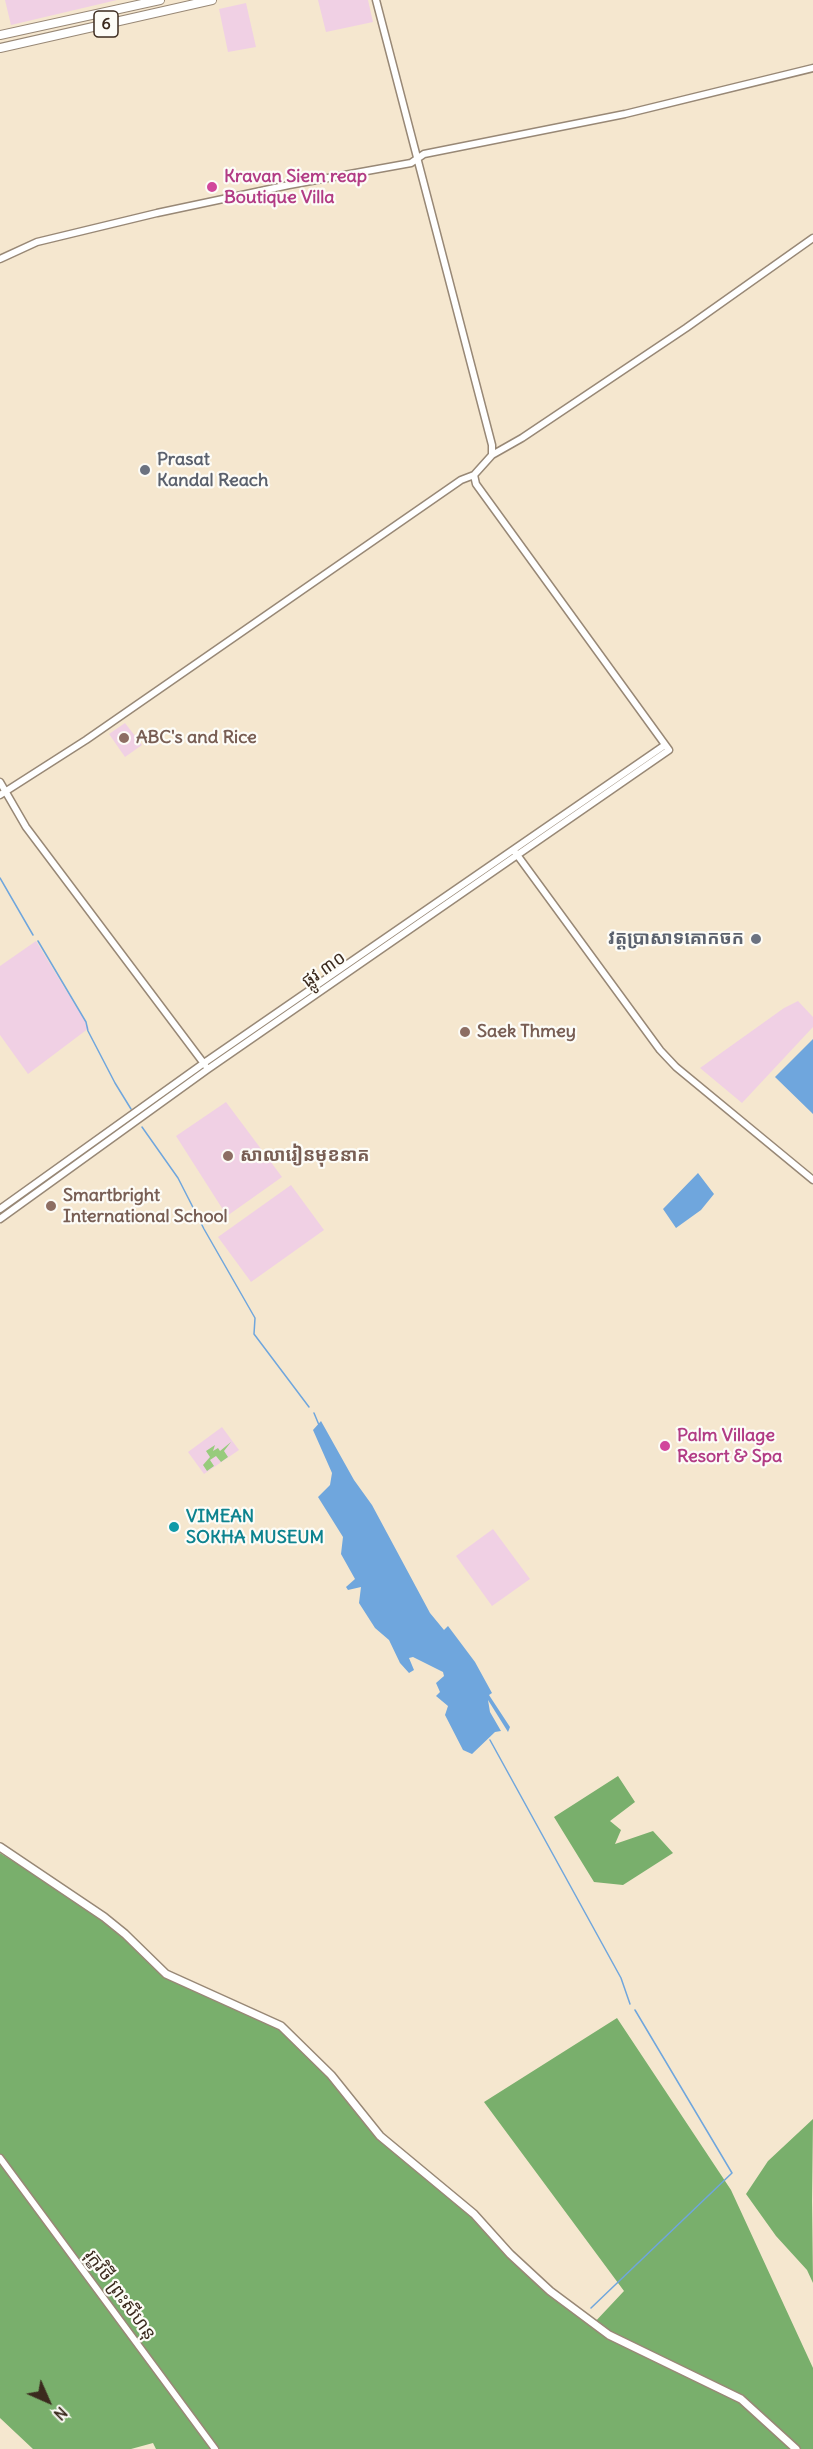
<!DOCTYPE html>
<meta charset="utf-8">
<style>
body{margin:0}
#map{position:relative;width:813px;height:2449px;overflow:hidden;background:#f5e7cf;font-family:Delius,sans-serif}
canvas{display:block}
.north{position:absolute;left:18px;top:2371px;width:60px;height:60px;-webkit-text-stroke:4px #fdfcf7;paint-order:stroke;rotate:135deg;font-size:16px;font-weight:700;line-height:24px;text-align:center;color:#3b2a1e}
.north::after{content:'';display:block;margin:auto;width:21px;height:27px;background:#3b2a1e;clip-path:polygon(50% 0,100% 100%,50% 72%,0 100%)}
</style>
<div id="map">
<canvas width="813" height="2449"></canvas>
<div class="north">N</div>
</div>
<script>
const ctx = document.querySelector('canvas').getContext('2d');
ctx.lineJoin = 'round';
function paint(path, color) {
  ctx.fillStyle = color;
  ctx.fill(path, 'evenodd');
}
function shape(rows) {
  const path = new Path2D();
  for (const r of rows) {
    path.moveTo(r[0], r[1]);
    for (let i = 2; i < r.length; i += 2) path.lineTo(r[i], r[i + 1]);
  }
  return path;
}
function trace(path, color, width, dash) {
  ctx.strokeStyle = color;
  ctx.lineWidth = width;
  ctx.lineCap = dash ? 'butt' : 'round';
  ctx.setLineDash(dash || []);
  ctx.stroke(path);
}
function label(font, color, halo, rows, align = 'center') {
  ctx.font = font + ' Delius,"Noto Sans Khmer",sans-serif';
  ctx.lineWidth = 4.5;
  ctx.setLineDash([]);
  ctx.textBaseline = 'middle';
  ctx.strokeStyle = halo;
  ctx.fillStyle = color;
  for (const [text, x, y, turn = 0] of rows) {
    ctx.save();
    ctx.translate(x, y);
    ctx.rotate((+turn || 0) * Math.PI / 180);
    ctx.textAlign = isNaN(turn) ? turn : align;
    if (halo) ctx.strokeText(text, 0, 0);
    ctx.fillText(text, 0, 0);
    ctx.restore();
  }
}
const built = shape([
 [5,0,117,0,11,25],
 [318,0,368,0,373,22,326,32],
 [246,3,256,47,228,52,219,9],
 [125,723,142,745,125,757,109,734],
 [36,941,89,1028,28,1074,0,1035,0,966],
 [798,1001,813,1017,813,1027,742,1103,700,1068,784,1008],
 [226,1102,282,1177,227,1216,176,1136],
 [291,1185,324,1230,251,1282,218,1237],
 [222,1427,239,1450,204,1474,188,1452],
 [493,1529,530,1579,492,1606,456,1556]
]);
const green = shape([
 [231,1442,224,1451,228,1457,221,1462,216,1456,210,1460,214,1466,207,1471,203,1465,210,1457,206,1451,215,1445,213,1451,218,1448,220,1451]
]);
const forest = shape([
 [618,1776,635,1802,610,1821,621,1830,615,1844,653,1831,673,1853,623,1885,594,1882,554,1817],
 [0,1853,104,1917,156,1966,291,2034,380,2136,474,2214,510,2254,593,2324,624,2291,484,2102,617,2018,731,2190,813,2368,813,2449,156,2449,153,2443,131,2449,33,2449,0,2418],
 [813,2119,812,2201,813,2283,807,2270,776,2236,746,2194,768,2161]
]);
const water = shape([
 [813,1039,813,1114,775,1077],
 [698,1173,714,1194,701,1210,676,1228,663,1209],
 [321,1421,354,1480,372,1505,430,1613,444,1630,448,1626,475,1662,492,1693,489,1695,510,1727,508,1732,488,1700,490,1712,501,1731,495,1732,472,1754,463,1750,445,1715,448,1706,436,1696,440,1692,436,1683,444,1676,443,1672,413,1657,409,1658,414,1670,409,1673,400,1663,389,1640,375,1628,359,1603,361,1587,348,1590,346,1587,355,1579,341,1554,343,1537,318,1497,330,1485,332,1473,313,1430]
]);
const stream = shape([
 [0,878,33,935],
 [38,941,86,1022,88,1031,115,1083,131,1109],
 [142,1127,178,1178,204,1229,255,1318,254,1334,309,1407],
 [314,1413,319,1425],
 [490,1740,621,1978,630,2004],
 [591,2308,732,2173,635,2010]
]);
const tertiary = shape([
 [0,259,37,242,157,213,289,185,411,163,424,154,625,114,813,68],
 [492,455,522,438,686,328,813,238],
 [0,782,26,827,205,1065],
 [0,795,86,740,461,480,474,475],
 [515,852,660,1050,676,1067,813,1180],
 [0,1209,204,1063,665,745],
 [0,1219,208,1069,669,750,476,484,474,475,492,455,492,445,376,0],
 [0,2158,215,2449]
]);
const secondary = shape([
 [0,1847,104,1917,125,1934,166,1974,281,2026,331,2075,380,2136,474,2214,510,2254,550,2291,609,2335,741,2399,796,2449]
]);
const primary = shape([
 [0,35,160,0],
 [0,48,212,0]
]);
const markers = [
 [212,187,6,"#d1479c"],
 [145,470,6,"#6b7280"],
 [124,738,6,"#8d6e63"],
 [756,939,6,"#6b7280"],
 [465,1032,6,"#8d6e63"],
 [228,1156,6,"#8d6e63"],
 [51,1206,6,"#8d6e63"],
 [665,1446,6,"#d1479c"],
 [174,1527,6,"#0f9aa8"]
];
const shields = [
 [106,24,24]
];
const shieldNames = [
 ["6",106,24]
];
const hotelNames = [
 ["Kravan Siem reap",224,177],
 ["Boutique Villa",224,198],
 ["Palm Village",677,1436],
 ["Resort & Spa",677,1457]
];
const worshipNames = [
 ["Prasat",157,460],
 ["Kandal Reach",157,481],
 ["វត្តប្រាសាទគោកចក",744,939,"right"]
];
const educationNames = [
 ["ABC's and Rice",136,738],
 ["Saek Thmey",477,1032],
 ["សាលារៀនមុខនាគ",240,1156],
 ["Smartbright",63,1196],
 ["International School",63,1217]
];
const streetNames = [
 ["ផ្លូវ ៣០",324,970,-35],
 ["រុក្ខវិថី ព្រះសីហនុ",120,2295,54]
];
const cultureNames = [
 ["VIMEAN",186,1517],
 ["SOKHA MUSEUM",186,1538]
];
paint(built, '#f0d0e4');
paint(green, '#97cb7c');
paint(forest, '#79af6c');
paint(water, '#6fa6dd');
trace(stream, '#6fa6dd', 1.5);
trace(tertiary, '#988876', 9);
trace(secondary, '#988876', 10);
trace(primary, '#988876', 10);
trace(tertiary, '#fff', 6);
trace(secondary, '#fff', 7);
trace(primary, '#fff', 8);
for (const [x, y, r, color] of markers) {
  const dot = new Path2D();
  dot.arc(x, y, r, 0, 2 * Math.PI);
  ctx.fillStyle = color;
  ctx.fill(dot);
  trace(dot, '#fdfcf7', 2);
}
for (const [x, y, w] of shields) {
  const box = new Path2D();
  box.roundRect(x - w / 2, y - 13, w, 26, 4.5);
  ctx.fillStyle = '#fdfcf7';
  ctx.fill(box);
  trace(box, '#3b2a1e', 1.5);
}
label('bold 16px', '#3b2a1e', null, shieldNames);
label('bold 18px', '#b23c85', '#fdfcf7', hotelNames, 'left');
label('bold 18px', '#5b616d', '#fdfcf7', worshipNames, 'left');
label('bold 18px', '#785e54', '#fdfcf7', educationNames, 'left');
label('18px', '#3b2a1e', '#fdfcf7', streetNames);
label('bold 18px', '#0d838f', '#fdfcf7', cultureNames, 'left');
</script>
